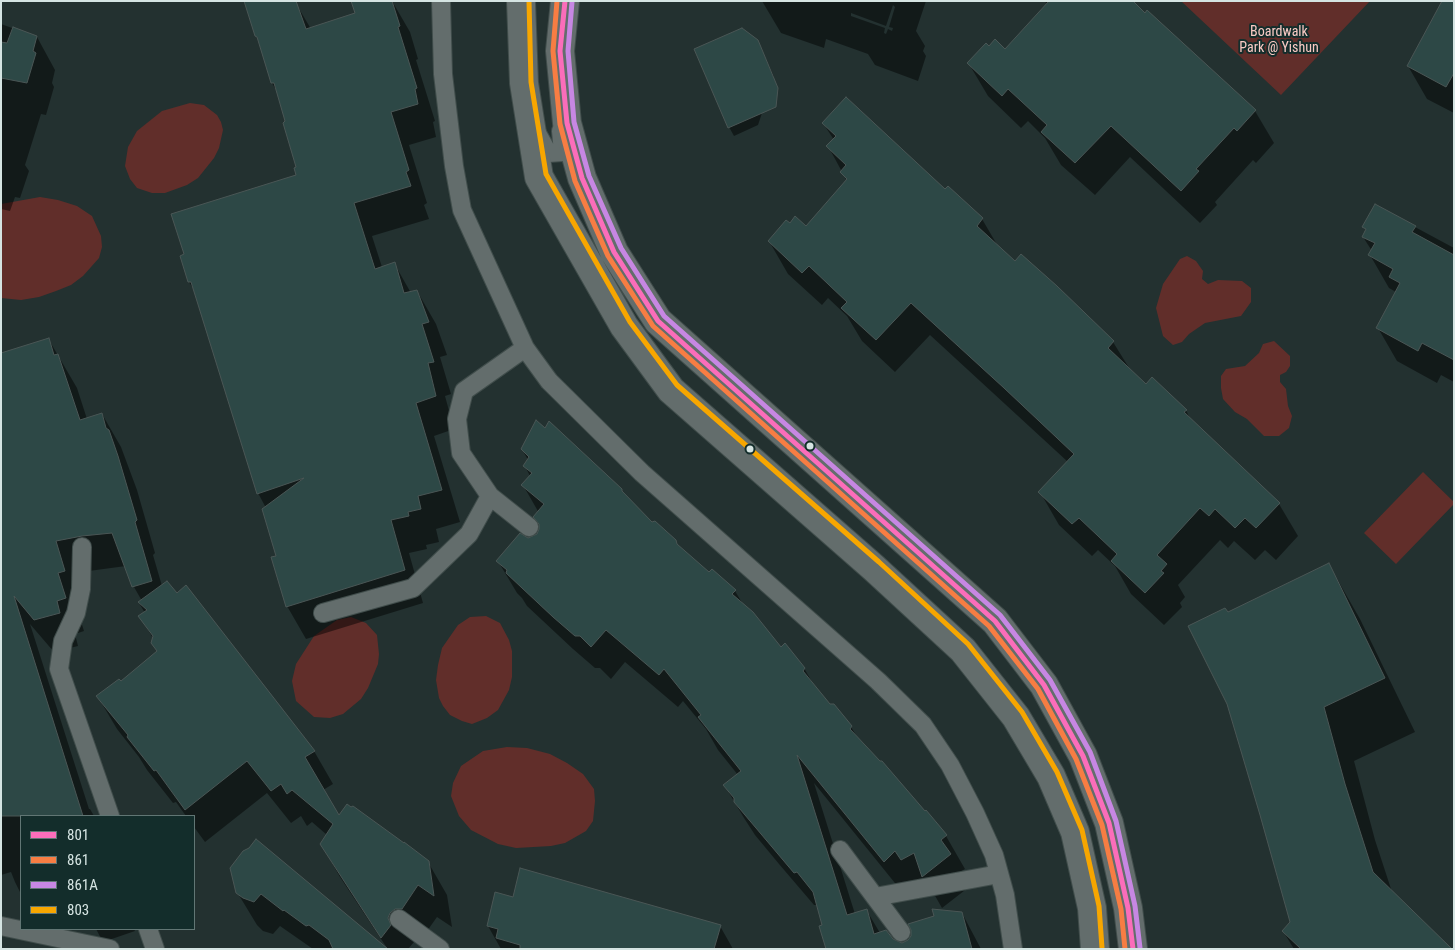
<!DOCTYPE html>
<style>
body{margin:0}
#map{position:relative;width:1455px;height:950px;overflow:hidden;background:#233130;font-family:"Roboto Condensed",sans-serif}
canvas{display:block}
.frame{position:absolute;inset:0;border:2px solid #d5e4e2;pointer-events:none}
.legend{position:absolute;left:20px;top:815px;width:175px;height:115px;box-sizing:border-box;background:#132d2b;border:1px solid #617674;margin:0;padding:6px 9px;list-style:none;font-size:15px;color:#d5e4e2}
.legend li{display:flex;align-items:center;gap:10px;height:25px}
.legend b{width:25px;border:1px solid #617674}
</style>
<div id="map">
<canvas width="1455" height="950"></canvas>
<div class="frame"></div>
<ul class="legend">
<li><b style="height:6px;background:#fb6dba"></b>801</li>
<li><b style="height:6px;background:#f77d43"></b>861</li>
<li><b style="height:6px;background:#c787e3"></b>861A</li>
<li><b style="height:6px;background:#f7a600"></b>803</li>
</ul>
</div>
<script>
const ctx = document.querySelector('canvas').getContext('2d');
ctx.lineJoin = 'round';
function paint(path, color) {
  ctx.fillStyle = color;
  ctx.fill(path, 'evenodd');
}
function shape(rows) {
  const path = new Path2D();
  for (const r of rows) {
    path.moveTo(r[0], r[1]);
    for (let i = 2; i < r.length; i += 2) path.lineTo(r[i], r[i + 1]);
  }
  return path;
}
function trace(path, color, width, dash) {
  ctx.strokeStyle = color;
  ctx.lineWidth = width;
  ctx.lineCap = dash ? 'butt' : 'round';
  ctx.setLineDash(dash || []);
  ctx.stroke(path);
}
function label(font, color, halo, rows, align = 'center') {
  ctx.font = font + ' "Roboto Condensed",sans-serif';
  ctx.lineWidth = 4;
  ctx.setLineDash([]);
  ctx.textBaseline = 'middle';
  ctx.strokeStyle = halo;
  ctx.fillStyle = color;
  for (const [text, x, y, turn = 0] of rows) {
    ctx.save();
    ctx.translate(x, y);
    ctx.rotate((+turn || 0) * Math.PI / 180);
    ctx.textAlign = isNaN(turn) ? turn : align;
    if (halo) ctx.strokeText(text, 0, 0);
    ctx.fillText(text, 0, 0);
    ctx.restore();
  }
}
const green = shape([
 [1181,1,1370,1,1281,95],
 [190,103,204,105,217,115,221,122,223,130,219,148,214,158,198,178,187,185,165,193,152,193,137,188,130,179,125,166,128,147,137,131,162,111],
 [40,197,58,200,77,206,92,216,101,236,102,247,99,258,83,276,71,285,56,291,39,297,21,300,1,298,1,204],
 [1187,256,1196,261,1203,271,1202,279,1208,284,1218,280,1242,281,1251,288,1251,302,1241,316,1205,323,1189,334,1182,342,1173,345,1163,336,1156,308,1163,284,1180,259],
 [1274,341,1290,356,1290,366,1286,372,1280,375,1280,382,1286,389,1288,406,1292,416,1289,428,1279,436,1264,436,1247,419,1235,412,1223,399,1221,388,1221,376,1226,369,1245,366,1259,353,1263,344],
 [1423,472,1454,502,1454,504,1396,564,1364,533],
 [486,616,500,623,509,640,512,651,512,677,509,690,498,710,487,718,472,724,462,721,450,715,443,706,439,698,436,680,438,665,442,648,458,625,470,617],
 [351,617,366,623,377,635,379,654,378,664,368,688,361,699,343,714,330,718,314,717,296,701,292,681,296,664,314,636,337,620],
 [507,747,527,748,550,754,567,763,583,774,594,789,595,801,593,821,586,831,565,843,551,846,516,848,498,844,471,830,459,816,451,796,453,783,461,766,483,751]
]);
const shadow = shape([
 [392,1,410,32,418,59,416,60,435,121,433,122,436,137,409,145,427,203,424,205,429,219,372,236,382,267,394,263,411,293,417,291,436,324,447,355,440,357,451,394,445,396,454,429,434,436,460,522,436,529,439,542,426,545,427,549,409,553,423,603,306,639,287,606,266,508,258,493,196,293,189,282,298,176,297,168,279,95,272,83,260,43,256,36,295,2,311,29],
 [762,1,926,1,916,31,925,46,923,51,926,56,918,81,875,65,868,54,826,39,824,48,781,33],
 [893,5,895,7,889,27,893,28,892,31,888,29,886,34,884,33,885,28,851,16,851,13,886,26],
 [1045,1,1131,1,1255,111,1274,143,1256,163,1253,160,1215,202,1217,205,1200,223,1130,157,1095,195,1061,165,1045,138,1028,121,1021,128,988,96,969,64,1005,51,1047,5],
 [1454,1,1454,113,1427,99,1408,66],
 [1,24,37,37,55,70,52,83,54,87,46,115,41,114,25,165,29,171,20,198,15,197,10,211,1,209],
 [762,50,774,77,758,125,734,136,729,127],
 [823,123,945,191,948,188,982,219,999,248,1113,342,1131,371,1146,386,1186,410,1191,421,1279,504,1298,536,1276,560,1265,550,1255,560,1234,541,1228,548,1220,540,1178,585,1185,597,1180,603,1182,607,1164,625,1131,594,1115,566,1098,550,1092,556,1059,525,1040,492,1068,462,930,335,895,372,862,341,847,316,828,298,822,305,788,274,769,241,806,228,847,181,828,146,834,140],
 [1376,206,1454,248,1454,382,1441,375,1437,383,1397,361,1378,328,1396,292,1389,288,1370,255,1372,251,1363,237,1366,231,1364,227],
 [49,340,77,388,87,419,102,414,121,447,137,490,155,553,153,555,162,586,314,751,333,784,323,790,339,817,428,862,447,895,452,927,437,917,420,941,414,942,408,949,313,949,280,926,273,934,263,931,257,925,237,892,232,868,387,948,340,877,321,844,327,835,312,822,307,826,301,816,291,823,267,793,205,842,194,827,194,816,186,816,176,802,173,803,147,770,139,757,117,729,98,697,122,683,157,652,154,640,140,616,145,613,139,603,142,601,134,587,126,566,74,573,76,606,84,631,75,634,78,646,54,652,30,624,89,809,90,809,94,816,21,816,21,894,15,882,11,872,1,875,1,356],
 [522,449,652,524,675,541,679,547,709,573,735,591,744,606,781,649,804,668,816,689,851,727,859,740,925,813,926,812,946,836,965,869,960,872,969,887,942,908,930,887,903,893,814,783,855,914,867,911,880,933,902,944,962,913,981,949,828,949,818,905,814,905,779,864,755,835,744,818,725,786,738,775,718,750,706,729,683,701,678,707,625,662,611,679,600,668,595,668,573,649,527,606,522,598,517,593,498,561,527,539,538,535,540,526,535,517,539,513,523,485,530,476,525,466,528,460],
 [1329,565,1360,619,1415,732,1354,761,1375,840,1392,892,1451,949,1294,949,1283,931,1291,922,1227,614],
 [514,898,720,926,733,949,501,949,488,926],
 [96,929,134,929,135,931,103,942]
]);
const building = shape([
 [244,1,296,1,306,29,355,13,351,1,392,1,400,26,398,27,417,88,415,89,418,104,391,112,409,170,406,172,411,186,354,203,375,269,395,262,404,293,417,290,429,322,422,324,434,362,428,363,436,396,416,403,442,490,418,496,421,509,408,512,409,516,391,520,405,570,286,607,271,557,276,556,262,509,304,478,257,494,191,282,188,282,180,256,184,254,171,214,296,175,294,168,296,167,283,123,285,121,274,83,271,83,257,37,255,36,244,1],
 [1049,1,1133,1,1145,13,1147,10,1256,110,1237,131,1234,128,1196,169,1199,171,1181,191,1111,126,1075,163,1041,132,1047,125,1008,89,1002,96,967,63,986,43,989,46,995,39,1005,49,1049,1],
 [1442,1,1454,1,1454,73,1446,87,1407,66,1442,1],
 [13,27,37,36,33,51,36,53,27,83,1,78,1,42,7,43,13,27],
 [742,28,758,40,778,88,776,107,728,128,694,49,742,28],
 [846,97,945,189,948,186,983,218,977,226,1015,261,1021,254,1057,286,1114,341,1108,348,1146,384,1152,377,1187,410,1184,412,1280,503,1256,528,1245,518,1235,528,1215,509,1209,516,1200,508,1157,555,1167,564,1161,571,1164,573,1145,593,1111,561,1117,554,1079,518,1072,524,1038,492,1074,454,1004,388,911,303,876,340,841,308,847,302,809,266,802,273,768,241,786,220,790,223,795,216,806,226,847,179,840,172,846,165,826,146,836,136,822,123,846,97],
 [1375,204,1416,226,1412,232,1454,255,1454,360,1422,343,1418,351,1376,328,1400,283,1389,277,1393,269,1368,255,1375,243,1362,237,1366,229,1362,227,1375,204],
 [49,338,54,355,58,354,80,420,102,413,106,428,109,430,118,456,137,520,135,522,152,581,132,587,112,533,82,536,56,541,65,571,58,573,66,598,57,601,60,613,34,620,14,596,83,816,1,816,1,353,49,338],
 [536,420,545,428,549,421,622,489,622,491,652,522,655,521,676,540,677,544,709,572,712,569,736,590,732,594,753,612,781,647,785,643,805,668,803,671,830,704,834,704,852,726,850,729,880,761,882,761,925,811,926,810,947,835,941,840,951,854,922,877,914,853,901,860,895,851,884,862,797,755,847,915,867,909,874,934,886,930,893,939,902,943,908,940,911,936,911,930,908,924,934,916,932,909,962,912,972,949,826,949,819,926,822,925,813,892,797,872,794,873,734,802,734,798,723,785,741,771,698,717,701,715,664,669,659,675,606,630,591,647,580,636,575,636,553,617,506,573,507,570,496,561,520,533,528,538,537,534,539,529,539,524,533,517,544,504,521,485,532,473,523,466,529,457,521,449,536,420],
 [1329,563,1385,678,1324,707,1345,784,1373,872,1452,949,1301,949,1282,931,1290,922,1260,815,1227,704,1188,626,1225,608,1228,612,1329,563],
 [167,581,177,593,186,585,315,751,305,757,339,815,347,804,351,807,353,806,404,843,404,842,429,861,434,896,418,885,402,909,395,909,390,913,388,918,391,925,381,938,320,844,333,824,292,790,287,794,281,784,271,791,247,761,185,810,156,770,154,771,127,737,128,735,96,696,119,679,121,681,157,651,151,643,153,636,138,616,147,610,138,602,167,581],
 [256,839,388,949,333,949,329,940,309,925,306,926,284,910,283,911,261,894,254,902,243,898,236,893,230,868,243,851,249,848,256,839],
 [520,868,721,925,714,949,520,949,520,945,496,938,498,929,487,926,495,892,513,897,520,868]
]);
const service = shape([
 [441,1,443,74,454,166,462,210,525,348,549,381,642,473,878,681,923,725,950,765,975,813,994,855,1005,895,1013,949],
 [537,133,548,153,563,152,561,131],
 [525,348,464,391,457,419,461,453,490,496,529,527],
 [82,547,81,589,76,613,63,641,59,669,110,816],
 [323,613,413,588,469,534,490,496],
 [840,850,901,932],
 [875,897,999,874],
 [399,919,440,949],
 [1,926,110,949],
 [148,929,155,949]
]);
const secondary = shape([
 [521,1,524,83,539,177,624,326,671,390,874,568,963,650,1016,717,1051,776,1075,832,1092,908,1095,949],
 [565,1,560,51,567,123,582,178,614,252,658,321,995,621,1044,685,1083,756,1109,823,1128,908,1133,949]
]);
const bus1 = shape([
 [565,1,560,51,567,123,582,178,614,252,658,321,995,621,1044,685,1083,756,1109,823,1128,908,1133,949]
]);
const bus2 = shape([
 [557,1,553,51,560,124,575,181,608,256,653,326,989,626,1038,689,1076,759,1102,825,1121,909,1125,949]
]);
const bus3 = shape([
 [572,2,568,51,574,122,589,176,621,248,664,316,1000,615,1050,680,1090,752,1116,821,1135,906,1140,948]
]);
const bus4 = shape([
 [529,1,531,82,546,174,630,322,677,385,879,562,968,644,1022,712,1057,772,1082,830,1099,906,1102,948]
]);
const markers = [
 [810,446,4.5,"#d5e4e2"],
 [750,449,4.5,"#d5e4e2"]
];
const parkNames = [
 ["Boardwalk",1279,32],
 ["Park @ Yishun",1279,48]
];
paint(green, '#612e2a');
paint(shadow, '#0007');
paint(building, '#2d4846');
trace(building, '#4a5655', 1);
trace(service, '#404d4b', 20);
trace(secondary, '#404d4b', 30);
trace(service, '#636d6c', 18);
trace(secondary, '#636d6c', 28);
trace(bus1, '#fb6dba', 5);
trace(bus2, '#f77d43', 5);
trace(bus3, '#c787e3', 5);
trace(bus4, '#f7a600', 5);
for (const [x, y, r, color] of markers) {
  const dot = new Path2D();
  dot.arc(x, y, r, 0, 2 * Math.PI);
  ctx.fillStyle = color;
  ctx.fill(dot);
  trace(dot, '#132d2b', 2);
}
label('14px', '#facac4', '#132d2b', parkNames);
</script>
